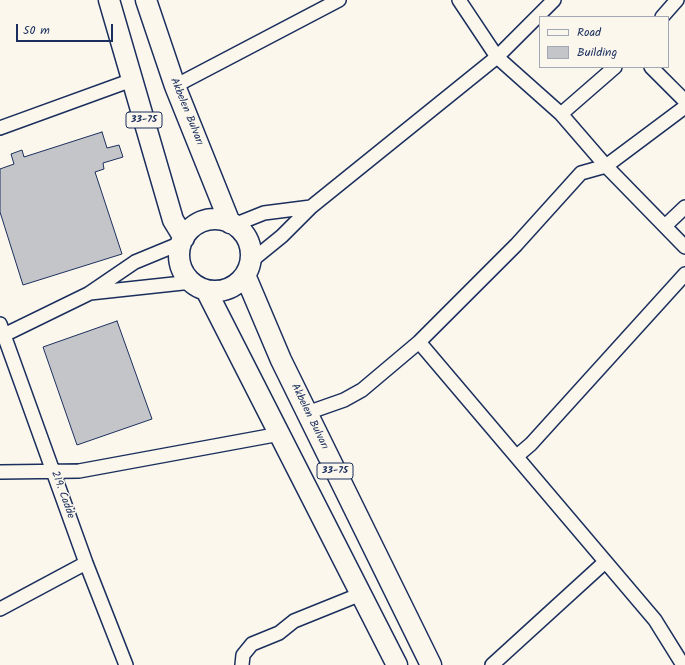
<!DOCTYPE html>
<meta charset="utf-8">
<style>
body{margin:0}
#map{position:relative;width:685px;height:665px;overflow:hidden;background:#fbf7ec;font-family:Kalam,sans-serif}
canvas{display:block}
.legend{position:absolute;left:539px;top:16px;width:130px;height:52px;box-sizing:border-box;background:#fbf7ec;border:1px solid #a1a7b3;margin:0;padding:5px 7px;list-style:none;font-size:12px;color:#1b2f5e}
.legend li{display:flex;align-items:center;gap:8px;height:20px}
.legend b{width:20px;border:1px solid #a1a7b3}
.scale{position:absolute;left:16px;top:24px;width:97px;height:18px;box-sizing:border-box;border:2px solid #1b2f5e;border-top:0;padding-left:5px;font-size:12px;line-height:14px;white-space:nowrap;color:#1b2f5e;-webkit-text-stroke:3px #fbf7ec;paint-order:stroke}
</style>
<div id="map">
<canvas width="685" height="665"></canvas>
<ul class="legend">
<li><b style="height:5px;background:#fbf7ec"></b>Road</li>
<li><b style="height:11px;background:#c3c5c9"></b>Building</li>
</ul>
<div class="scale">50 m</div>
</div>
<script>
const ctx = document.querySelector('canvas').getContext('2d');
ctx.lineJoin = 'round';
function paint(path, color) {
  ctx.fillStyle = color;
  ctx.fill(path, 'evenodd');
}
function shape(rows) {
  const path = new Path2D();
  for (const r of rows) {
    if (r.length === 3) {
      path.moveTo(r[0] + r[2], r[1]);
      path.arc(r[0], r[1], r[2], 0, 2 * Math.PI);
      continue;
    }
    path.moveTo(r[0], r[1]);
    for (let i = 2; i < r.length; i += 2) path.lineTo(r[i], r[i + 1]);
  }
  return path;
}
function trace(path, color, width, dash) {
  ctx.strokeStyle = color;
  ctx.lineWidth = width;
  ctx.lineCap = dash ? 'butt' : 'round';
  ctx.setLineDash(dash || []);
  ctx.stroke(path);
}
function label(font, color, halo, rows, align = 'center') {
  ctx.font = font + ' Kalam,sans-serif';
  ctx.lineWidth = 3;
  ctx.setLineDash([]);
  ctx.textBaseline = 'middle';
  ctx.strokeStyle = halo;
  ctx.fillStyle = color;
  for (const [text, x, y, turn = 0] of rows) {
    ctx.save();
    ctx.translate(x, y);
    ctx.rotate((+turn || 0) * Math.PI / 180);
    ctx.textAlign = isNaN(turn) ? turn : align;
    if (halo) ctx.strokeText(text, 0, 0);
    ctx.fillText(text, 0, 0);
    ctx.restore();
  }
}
const building = shape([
 [102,132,107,148,119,145,123,157,103,163,104,169,95,172,122,254,23,285,0,212,0,169,14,164,11,154,22,150,24,157,102,132],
 [117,321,152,419,77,445,43,347,117,321]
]);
const minor = shape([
 [459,0,497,57,561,114,606,166,685,247],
 [662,17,677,0],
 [651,67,685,101],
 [175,86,339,0],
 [561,114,615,67],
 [0,128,132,80],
 [234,225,264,213,311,207],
 [665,226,685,207],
 [250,262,282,236,311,207,497,57,554,0],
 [90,293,192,282],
 [0,324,86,563,126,665],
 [0,337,88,294,135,262,181,243],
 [419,342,655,620,683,665],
 [307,413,344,400,362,390,419,342,516,245,581,173,606,166,685,107],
 [517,456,531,444,685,274],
 [0,472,79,471,280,434],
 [0,609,86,563],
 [242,665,243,655,252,644,279,633,294,621,361,594],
 [492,665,605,562]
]);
const primary = shape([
 [109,0,173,220,184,238],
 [146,0,175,86,230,223],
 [215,255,36],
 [245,275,281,360,431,665],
 [206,290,397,665]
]);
const shields = [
 [144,120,36],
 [335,471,36]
];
const shieldNames = [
 ["33-75",144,120],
 ["33-75",335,471]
];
const streetNames = [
 ["Akbelen Bulvarı",186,112,68],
 ["Akbelen Bulvarı",309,417,64],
 ["219. Cadde",62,495,70]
];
paint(building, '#c3c5c9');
trace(building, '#1b2f5e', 1);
trace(minor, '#1b2f5e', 16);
trace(primary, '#1b2f5e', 23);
trace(minor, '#fbf7ec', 13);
trace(primary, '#fbf7ec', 20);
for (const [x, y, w] of shields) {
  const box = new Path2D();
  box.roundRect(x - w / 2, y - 8, w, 16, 3);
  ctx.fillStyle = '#fbf7ec';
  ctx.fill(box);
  trace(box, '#1b2f5e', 1);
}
label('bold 10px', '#1b2f5e', null, shieldNames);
label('11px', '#1b2f5e', '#fbf7ec', streetNames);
</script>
